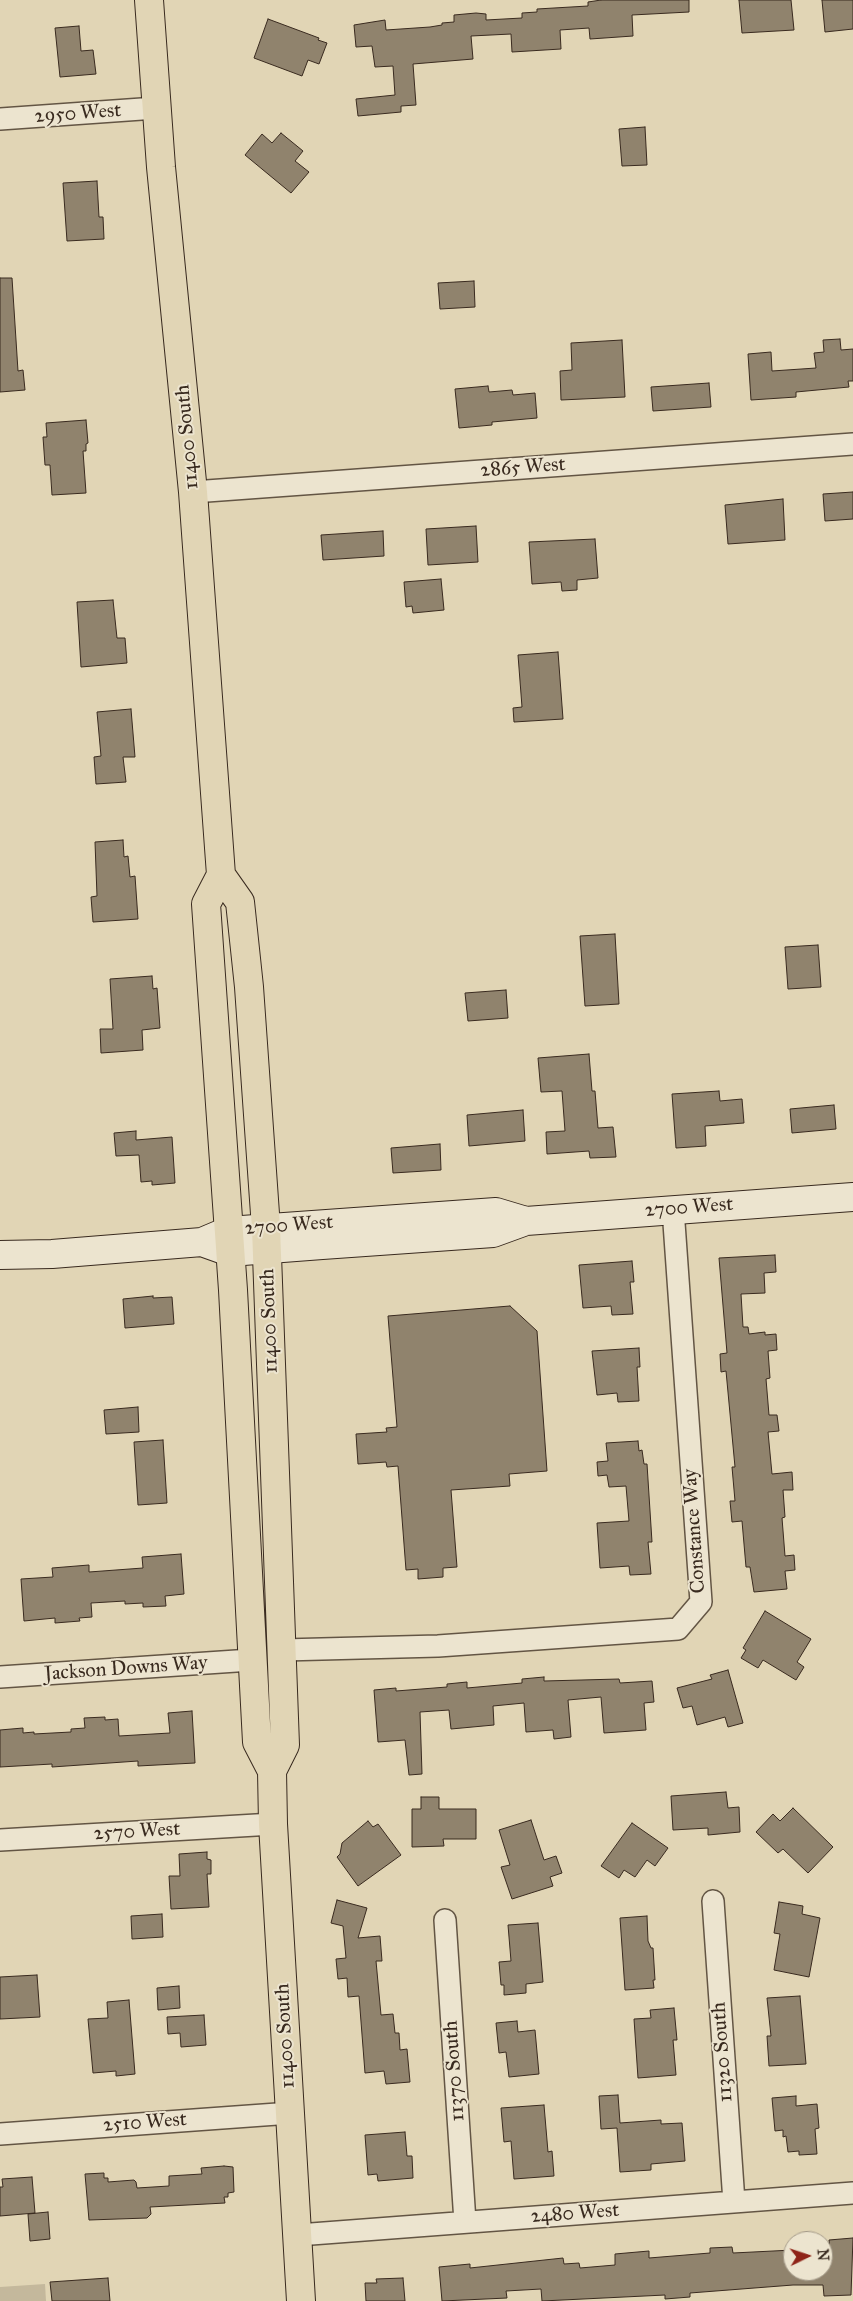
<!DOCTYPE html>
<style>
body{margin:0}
#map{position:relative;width:853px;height:2301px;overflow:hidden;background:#e1d5b5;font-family:"IM FELL Great Primer",serif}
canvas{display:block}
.north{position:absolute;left:783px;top:2231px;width:50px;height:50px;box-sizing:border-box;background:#ece4cf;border:1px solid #a49a89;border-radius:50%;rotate:86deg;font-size:14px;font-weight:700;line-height:20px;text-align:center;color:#392a1f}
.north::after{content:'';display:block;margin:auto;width:18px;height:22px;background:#8f2418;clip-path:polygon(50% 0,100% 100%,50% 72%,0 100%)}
</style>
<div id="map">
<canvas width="853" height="2301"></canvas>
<div class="north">N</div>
</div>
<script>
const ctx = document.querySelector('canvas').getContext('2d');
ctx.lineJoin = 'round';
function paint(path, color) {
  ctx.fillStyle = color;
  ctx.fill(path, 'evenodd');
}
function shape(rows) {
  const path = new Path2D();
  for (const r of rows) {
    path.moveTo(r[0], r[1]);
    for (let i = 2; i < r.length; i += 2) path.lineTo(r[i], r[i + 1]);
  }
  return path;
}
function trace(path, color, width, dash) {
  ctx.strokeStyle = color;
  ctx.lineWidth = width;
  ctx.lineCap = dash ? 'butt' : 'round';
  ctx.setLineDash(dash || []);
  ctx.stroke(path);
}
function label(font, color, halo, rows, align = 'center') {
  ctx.font = font + ' "IM FELL Great Primer",serif';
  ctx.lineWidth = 4;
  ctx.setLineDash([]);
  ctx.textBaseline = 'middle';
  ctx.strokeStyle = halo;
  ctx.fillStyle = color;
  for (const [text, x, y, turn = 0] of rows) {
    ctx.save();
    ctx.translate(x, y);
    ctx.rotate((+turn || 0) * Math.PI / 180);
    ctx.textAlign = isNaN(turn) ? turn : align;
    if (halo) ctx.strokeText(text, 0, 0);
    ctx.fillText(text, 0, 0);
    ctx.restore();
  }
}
const green = shape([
 [45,2284,46,2301,0,2301,0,2287]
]);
const building = shape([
 [601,0,689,0,689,12,632,15,633,36,590,39,589,28,560,30,561,49,512,52,511,34,471,36,473,59,413,64,416,105,401,106,401,112,358,116,356,99,395,95,393,66,375,67,372,46,356,47,354,25,385,20,386,30,430,27,442,25,442,23,454,22,454,15,476,13,486,14,486,20,522,18,522,13,537,12,537,9,588,6,588,2,601,0],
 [739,0,791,0,794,30,742,33,739,0],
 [822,0,853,0,853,29,825,32,822,0],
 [268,19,319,38,318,40,327,43,319,64,308,60,302,76,254,58,268,19],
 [79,26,81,51,93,50,96,74,60,77,55,28,79,26],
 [645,127,647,165,622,166,619,129,645,127],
 [281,133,303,151,295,161,309,172,291,193,245,155,262,134,272,143,281,133],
 [97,181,99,217,103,217,104,239,67,241,63,183,97,181],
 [0,278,12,278,18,371,23,370,25,390,0,392,0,278],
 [474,281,475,307,440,309,438,283,474,281],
 [840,339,841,350,853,349,853,381,848,381,849,387,796,392,796,397,751,400,748,354,771,352,772,371,816,368,814,353,824,352,823,340,840,339],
 [622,340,625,397,561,400,560,371,572,370,571,343,622,340],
 [709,383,711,407,653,411,651,387,709,383],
 [488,386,489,392,512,390,513,395,535,393,537,418,492,422,492,425,459,428,455,389,488,386],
 [86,420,88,443,86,444,86,451,83,451,86,493,52,495,50,465,45,465,43,437,47,437,46,423,86,420],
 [853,492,853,519,825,521,823,494,853,492],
 [783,499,785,540,728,544,725,505,783,499],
 [476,526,478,562,428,565,426,529,476,526],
 [383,531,384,556,323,560,321,535,383,531],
 [595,539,598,578,577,580,577,590,562,591,561,582,532,584,529,542,595,539],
 [441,579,444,610,413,613,412,606,406,607,404,582,441,579],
 [113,600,117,638,125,638,127,663,81,667,77,602,113,600],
 [558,652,563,719,514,722,513,708,522,707,518,655,558,652],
 [131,709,135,757,123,757,126,782,96,784,94,757,101,756,97,712,131,709],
 [123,840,124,857,128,856,130,877,135,876,138,919,93,922,91,897,97,896,95,842,123,840],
 [615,934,619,1004,585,1006,580,936,615,934],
 [818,945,821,987,788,989,785,947,818,945],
 [152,976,153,989,157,988,160,1028,142,1030,143,1050,101,1053,100,1029,113,1029,110,979,152,976],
 [506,990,508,1018,468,1021,465,993,506,990],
 [589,1054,592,1091,595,1091,598,1128,613,1127,616,1157,590,1158,589,1151,547,1154,546,1132,565,1131,562,1091,541,1092,538,1058,589,1054],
 [719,1091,720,1101,742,1099,744,1123,705,1126,706,1146,676,1148,672,1094,719,1091],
 [834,1105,836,1129,792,1133,790,1109,834,1105],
 [523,1110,525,1141,469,1146,467,1115,523,1110],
 [136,1131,136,1140,172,1137,175,1183,152,1185,152,1181,141,1182,139,1155,116,1156,114,1133,136,1131],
 [440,1144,441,1170,393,1173,391,1148,440,1144],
 [775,1255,776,1272,764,1273,765,1293,741,1294,743,1327,748,1327,749,1334,765,1332,765,1335,776,1334,777,1350,768,1351,770,1378,766,1379,769,1415,777,1415,779,1431,768,1432,772,1474,792,1472,793,1490,783,1490,785,1517,782,1518,785,1556,794,1555,795,1570,785,1571,787,1589,754,1592,750,1567,746,1567,742,1521,732,1522,730,1501,735,1501,732,1467,735,1467,726,1371,721,1372,720,1354,727,1353,719,1258,775,1255],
 [632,1261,634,1282,630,1282,633,1314,612,1315,611,1306,583,1308,579,1265,632,1261],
 [153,1296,153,1298,172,1297,174,1324,125,1328,123,1299,153,1296],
 [510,1306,537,1331,547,1471,509,1474,510,1486,451,1490,457,1567,443,1568,443,1577,418,1579,418,1569,406,1570,398,1466,387,1467,386,1462,358,1464,356,1434,387,1432,386,1428,397,1427,388,1316,510,1306],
 [639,1348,640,1367,637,1367,639,1401,618,1402,617,1393,597,1395,592,1351,639,1348],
 [138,1407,139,1432,106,1434,104,1410,138,1407],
 [163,1440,167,1503,138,1505,134,1442,163,1440],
 [638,1441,639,1451,642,1450,644,1464,647,1464,652,1542,648,1542,651,1574,630,1575,629,1566,600,1568,597,1523,629,1521,626,1486,609,1487,607,1475,598,1476,597,1462,608,1461,606,1443,638,1441],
 [181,1554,184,1594,165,1596,166,1606,143,1607,143,1603,125,1604,125,1601,91,1603,92,1617,79,1618,80,1621,55,1623,55,1618,24,1621,21,1579,53,1577,52,1568,89,1565,89,1572,143,1568,142,1557,181,1554],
 [765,1611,811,1639,797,1662,804,1667,796,1680,763,1660,758,1668,741,1658,746,1650,743,1648,765,1611],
 [728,1670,743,1723,728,1727,725,1717,697,1725,692,1706,683,1708,677,1688,712,1679,710,1675,728,1670],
 [544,1677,544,1681,619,1679,620,1683,652,1681,654,1702,644,1703,646,1730,604,1733,601,1697,568,1700,571,1737,554,1739,553,1730,526,1732,524,1703,493,1706,494,1725,451,1729,449,1710,420,1712,422,1774,409,1775,405,1740,378,1742,374,1690,396,1688,396,1691,447,1687,447,1684,467,1682,467,1688,522,1683,522,1679,544,1677],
 [192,1711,195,1763,138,1766,138,1761,52,1767,52,1764,0,1767,0,1730,23,1728,23,1733,34,1732,34,1734,71,1732,71,1729,85,1728,84,1718,105,1717,105,1720,118,1719,119,1736,170,1733,168,1713,192,1711],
 [726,1792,728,1808,739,1807,740,1832,708,1835,708,1828,673,1830,671,1796,726,1792],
 [421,1797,439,1797,439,1809,476,1809,476,1839,443,1839,444,1846,412,1847,412,1809,421,1809,421,1797],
 [793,1808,833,1847,808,1873,783,1849,778,1853,756,1832,773,1814,780,1821,793,1808],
 [531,1820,544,1860,556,1856,562,1873,550,1877,553,1886,512,1899,501,1867,510,1865,499,1830,531,1820],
 [368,1821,373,1827,378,1824,401,1855,358,1886,337,1857,340,1854,342,1843,368,1821],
 [632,1823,668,1848,655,1866,647,1860,635,1877,624,1870,619,1878,601,1866,632,1823],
 [207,1852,207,1859,211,1860,211,1874,207,1874,209,1907,171,1909,169,1876,180,1876,179,1854,207,1852],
 [337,1900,367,1908,358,1938,380,1936,382,1961,376,1961,381,2015,393,2014,395,2033,399,2033,400,2050,407,2049,410,2082,386,2084,384,2071,365,2073,359,1996,348,1997,347,1978,338,1979,336,1959,346,1958,343,1926,331,1923,337,1900],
 [779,1902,803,1906,802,1914,820,1918,809,1977,774,1970,780,1934,774,1933,779,1902],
 [162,1914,163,1937,132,1939,131,1916,162,1914],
 [647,1916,648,1941,651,1948,653,1948,655,1980,653,1980,654,1988,625,1990,620,1918,647,1916],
 [538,1923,543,1982,526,1984,526,1993,504,1995,504,1985,501,1985,499,1962,511,1961,508,1925,538,1923],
 [37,1975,40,2017,0,2019,0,1977,37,1975],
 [179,1986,180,2008,158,2010,157,1988,179,1986],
 [800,1996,806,2064,769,2066,767,2036,771,2036,767,1998,800,1996],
 [129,2000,135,2074,116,2076,116,2071,93,2073,88,2019,108,2018,107,2002,129,2000],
 [674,2008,677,2040,673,2040,676,2075,638,2078,634,2019,651,2018,650,2010,674,2008],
 [204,2015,206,2045,181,2047,180,2033,168,2034,167,2017,204,2015],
 [517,2021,518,2032,535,2030,539,2074,509,2077,506,2052,499,2053,496,2023,517,2021],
 [618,2095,620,2123,661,2120,661,2124,682,2123,685,2161,651,2164,651,2170,620,2172,617,2128,601,2129,599,2096,618,2095],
 [796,2096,796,2106,817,2104,819,2128,815,2129,817,2154,799,2155,799,2151,788,2152,786,2136,783,2137,783,2130,775,2131,772,2098,796,2096],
 [544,2105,548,2152,552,2151,554,2176,514,2179,511,2141,504,2142,501,2108,544,2105],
 [405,2132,407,2156,412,2156,413,2178,378,2181,377,2174,368,2175,365,2135,405,2132],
 [224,2166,233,2167,234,2192,228,2193,228,2197,224,2197,225,2203,150,2207,151,2214,147,2218,89,2220,85,2174,104,2173,104,2178,108,2178,108,2182,134,2180,136,2182,137,2188,169,2186,169,2176,202,2174,201,2168,224,2166],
 [32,2177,35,2213,0,2216,0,2187,3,2187,2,2179,32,2177],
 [48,2212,50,2239,30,2241,28,2214,48,2212],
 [853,2238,851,2295,824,2296,823,2285,793,2285,690,2293,690,2297,665,2299,665,2295,542,2301,541,2289,506,2291,507,2298,442,2301,439,2267,470,2264,470,2268,563,2258,564,2264,579,2263,580,2268,615,2265,615,2254,649,2251,649,2258,710,2253,710,2248,732,2247,733,2253,793,2250,793,2271,823,2271,823,2252,830,2251,829,2240,853,2238],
 [108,2278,110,2301,52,2301,50,2282,108,2278],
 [403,2278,405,2301,366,2301,365,2283,377,2283,376,2279,403,2278]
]);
const street = shape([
 [0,119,156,108],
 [193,492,853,444],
 [283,1650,438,1646,678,1629,701,1602,673,1209],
 [0,1677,251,1660],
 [0,1840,273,1824],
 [713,1901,734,2202],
 [445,1920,465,2222],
 [0,2134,291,2113],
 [298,2235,853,2193]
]);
const secondary = shape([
 [202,1242,230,1252,322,1245,493,1233,526,1221,853,1197],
 [0,1255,52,1254,202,1242,228,1231,496,1212,526,1221]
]);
const primary = shape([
 [149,0,161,167,193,492,221,875,240,902,249,987,266,1228,285,1745,272,1771],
 [221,875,206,904,233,1290,257,1742,272,1771,273,1824,301,2301]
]);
const streetNames = [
 ["2950 West",78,114,-4],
 ["11400 South",188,437,-95],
 ["2865 West",523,468,-4],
 ["2700 West",689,1208,-4],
 ["2700 West",289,1226,-4],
 ["11400 South",270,1321,-92],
 ["Constance Way",695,1531,-94],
 ["Jackson Downs Way",126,1669,-4],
 ["2570 West",137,1832,-3],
 ["11400 South",286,2036,-93],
 ["11320 South",723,2052,-94],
 ["11370 South",455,2071,-94],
 ["2510 West",145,2123,-4],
 ["2480 West",575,2214,-4]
];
paint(green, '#c4b89c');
paint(building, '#90836d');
trace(building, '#392a1f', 1);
trace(street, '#635544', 24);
trace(secondary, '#392a1f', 30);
trace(primary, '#392a1f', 30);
trace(street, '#ece4cf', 21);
trace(secondary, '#ece4cf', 28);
trace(primary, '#e1d5b5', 28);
label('20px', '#392a1f', '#ece4cf', streetNames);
</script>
